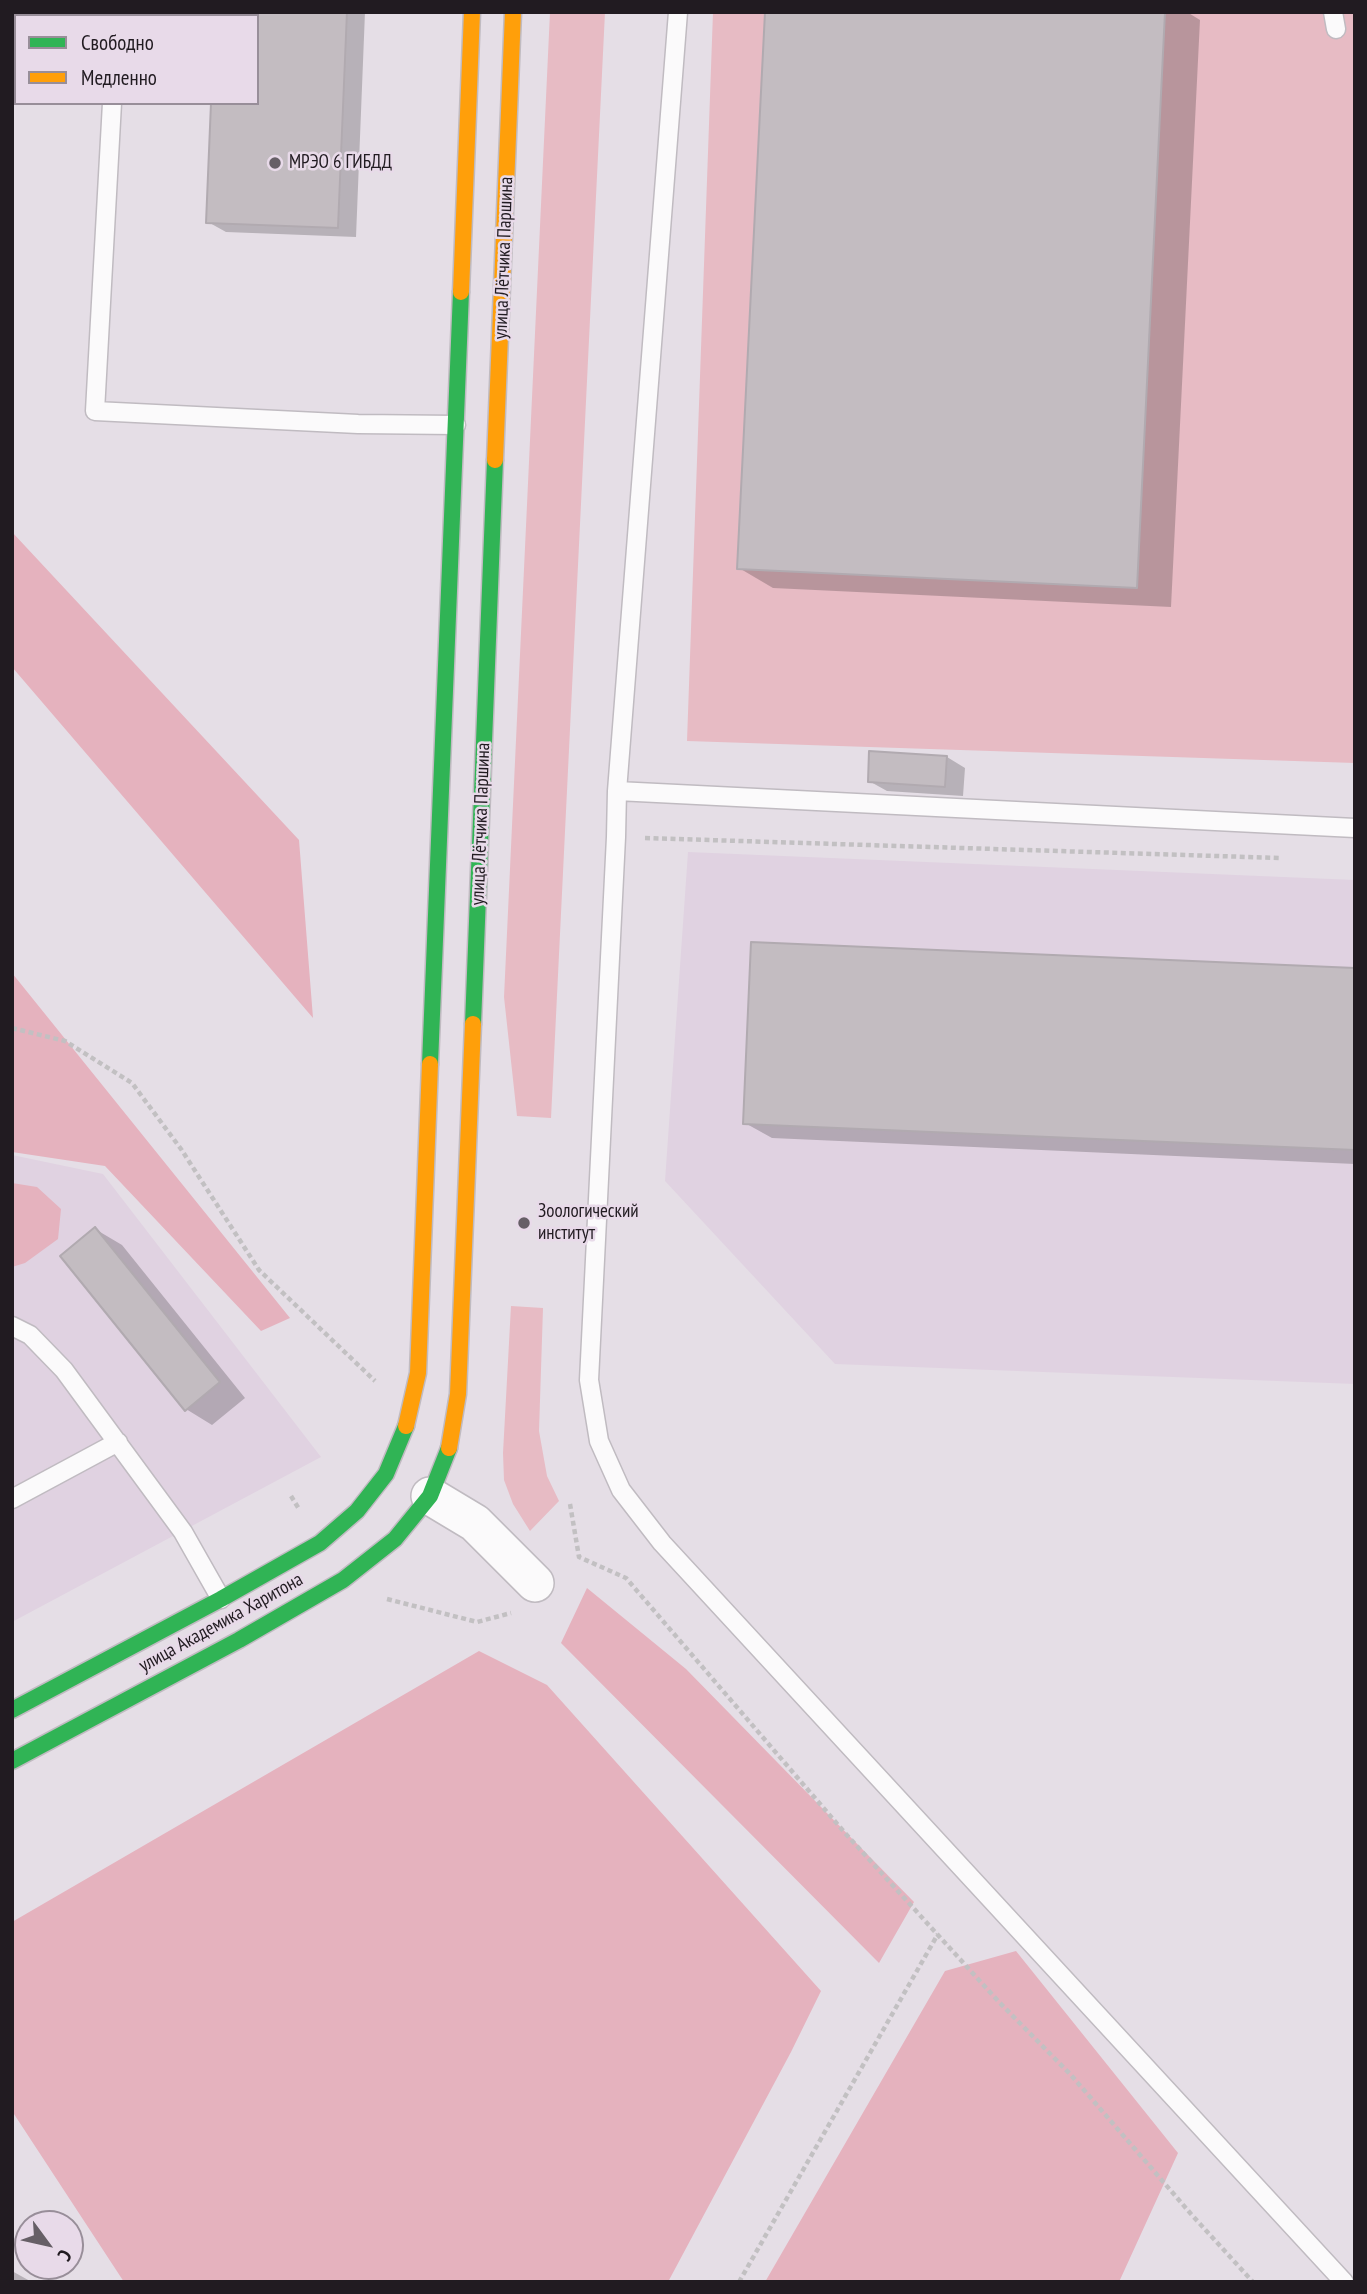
<!DOCTYPE html>
<meta charset="utf-8">
<style>
body{margin:0}
#map{position:relative;width:1367px;height:2294px;overflow:hidden;background:#e5dee6;font-family:"PT Sans Narrow",sans-serif}
canvas{display:block}
.frame{position:absolute;inset:0;border:14px solid #211b21;pointer-events:none}
.legend{position:absolute;left:14px;top:14px;width:245px;height:91px;box-sizing:border-box;background:#e8dae9;border:2px solid #988e99;margin:0;padding:9px 12px;list-style:none;font-size:21px;color:#211b21}
.legend li{display:flex;align-items:center;gap:14px;height:35px}
.legend b{width:35px;border:2px solid #988e99}
.north{position:absolute;left:14px;top:2210px;width:70px;height:70px;box-sizing:border-box;background:#e8dae9;border:2px solid #988e99;border-radius:50%;rotate:123deg;font-size:19px;font-weight:700;line-height:28px;text-align:center;color:#211b21}
.north::after{content:'';display:block;margin:auto;width:24px;height:32px;background:#665f66;clip-path:polygon(50% 0,100% 100%,50% 72%,0 100%)}
</style>
<div id="map">
<canvas width="1367" height="2294"></canvas>
<div class="frame"></div>
<ul class="legend">
<li><b style="height:9px;background:#30b455"></b>Свободно</li>
<li><b style="height:9px;background:#ff9f0a"></b>Медленно</li>
</ul>
<div class="north">С</div>
</div>
<script>
const ctx = document.querySelector('canvas').getContext('2d');
ctx.lineJoin = 'round';
function paint(path, color) {
  ctx.fillStyle = color;
  ctx.fill(path, 'evenodd');
}
function shape(rows) {
  const path = new Path2D();
  for (const r of rows) {
    path.moveTo(r[0], r[1]);
    for (let i = 2; i < r.length; i += 2) path.lineTo(r[i], r[i + 1]);
  }
  return path;
}
function trace(path, color, width, dash) {
  ctx.strokeStyle = color;
  ctx.lineWidth = width;
  ctx.lineCap = dash ? 'butt' : 'round';
  ctx.setLineDash(dash || []);
  ctx.stroke(path);
}
function label(font, color, halo, rows, align = 'center') {
  ctx.font = font + ' "PT Sans Narrow",sans-serif';
  ctx.lineWidth = 5;
  ctx.setLineDash([]);
  ctx.textBaseline = 'middle';
  ctx.strokeStyle = halo;
  ctx.fillStyle = color;
  for (const [text, x, y, turn = 0] of rows) {
    ctx.save();
    ctx.translate(x, y);
    ctx.rotate((+turn || 0) * Math.PI / 180);
    ctx.textAlign = isNaN(turn) ? turn : align;
    if (halo) ctx.strokeText(text, 0, 0);
    ctx.fillText(text, 0, 0);
    ctx.restore();
  }
}
const built = shape([
 [688,852,1355,880,1355,1384,835,1364,665,1181],
 [12,1155,103,1174,321,1457,12,1622]
]);
const green = shape([
 [550,12,605,12,551,1118,517,1116,504,997],
 [713,12,1355,12,1355,763,687,741],
 [511,1306,543,1308,539,1431,547,1476,559,1501,530,1531,513,1504,504,1480,503,1453]
]);
const forest = shape([
 [12,532,299,840,313,1018,12,667],
 [12,973,290,1318,261,1331,105,1166,12,1152],
 [12,1183,37,1187,61,1209,58,1239,25,1263,12,1267],
 [587,1588,686,1669,914,1902,879,1963,561,1643],
 [479,1651,547,1685,821,1991,791,2052,668,2282,124,2282,12,2111,12,1922],
 [1016,1951,1178,2153,1119,2282,765,2282,945,1971]
]);
const shadow = shape([
 [217,12,365,12,356,237,226,232,208,222,257,103,257,16],
 [766,12,1187,12,1200,20,1171,607,773,588,739,568],
 [871,752,947,757,965,768,963,796,887,791,869,781],
 [1355,970,1355,1164,772,1138,745,1123],
 [95,1229,122,1245,245,1398,212,1425,186,1409],
 [12,2271,30,2281,30,2282,12,2282]
]);
const building = shape([
 [215,12,347,12,338,228,206,223,211,103,257,103,257,16,215,16,215,12],
 [765,12,1165,12,1137,588,737,569,765,12],
 [869,751,947,756,945,787,868,782,869,751],
 [751,942,1355,968,1355,1150,743,1124,751,942],
 [95,1227,220,1382,185,1411,60,1256,95,1227]
]);
const path = shape([
 [645,838,1280,858],
 [12,1028,65,1041,132,1083,181,1149,259,1270,375,1381],
 [291,1496,299,1509],
 [570,1504,579,1557,626,1578,845,1833,999,2002,1071,2075,1191,2214,1253,2282],
 [387,1599,477,1622,511,1613],
 [739,2282,938,1934]
]);
const lane = shape([
 [678,12,617,791,616,837,589,1380,599,1441,621,1490,662,1543,1344,2282],
 [1333,12,1336,29],
 [117,16,117,12],
 [112,103,95,411,358,424,456,425],
 [617,791,1355,828],
 [12,1326,30,1335,64,1370,183,1532,221,1599],
 [12,1499,118,1442]
]);
const street = shape([
 [430,1496,475,1523,535,1583]
]);
const fast = shape([
 [473,1024,495,460],
 [430,1064,461,292],
 [12,1710,221,1599,320,1543,357,1511,386,1474,406,1426],
 [12,1761,239,1640,343,1580,395,1539,430,1496,449,1448]
]);
const slow = shape([
 [461,292,472,12],
 [495,460,513,12],
 [406,1426,418,1373,430,1064],
 [449,1448,458,1394,473,1024]
]);
const markers = [
 [275,163,7,"#665f66"],
 [524,1223,7,"#665f66"]
];
const poiNames = [
 ["МРЭО 6 ГИБДД",289,163],
 ["Зоологический",538,1212],
 ["институт",538,1234]
];
const streetNames = [
 ["улица Лётчика Паршина",504,258,-88],
 ["улица Лётчика Паршина",481,824,-88],
 ["улица Академика Харитона",221,1623,-29]
];
paint(built, '#e0d2e1');
paint(green, '#e7bbc4');
paint(forest, '#e5b2be');
paint(shadow, '#0003');
paint(building, '#c3bcc1');
trace(building, '#b1aab0', 2);
trace(lane, '#c0bbc1', 21);
trace(street, '#c0bbc1', 40);
trace(fast, '#c0bbc1', 19);
trace(slow, '#c0bbc1', 19);
trace(path, '#c2c0c2', 4.5, [5, 3.5]);
trace(lane, '#fbfafb', 18);
trace(street, '#fbfafb', 37);
trace(fast, '#30b455', 16);
trace(slow, '#ff9f0a', 16);
for (const [x, y, r, color] of markers) {
  const dot = new Path2D();
  dot.arc(x, y, r, 0, 2 * Math.PI);
  ctx.fillStyle = color;
  ctx.fill(dot);
  trace(dot, '#e8dae9', 2.5);
}
label('19px', '#211b21', '#e8dae9', poiNames, 'left');
label('19px', '#211b21', '#e8dae9', streetNames);
</script>
